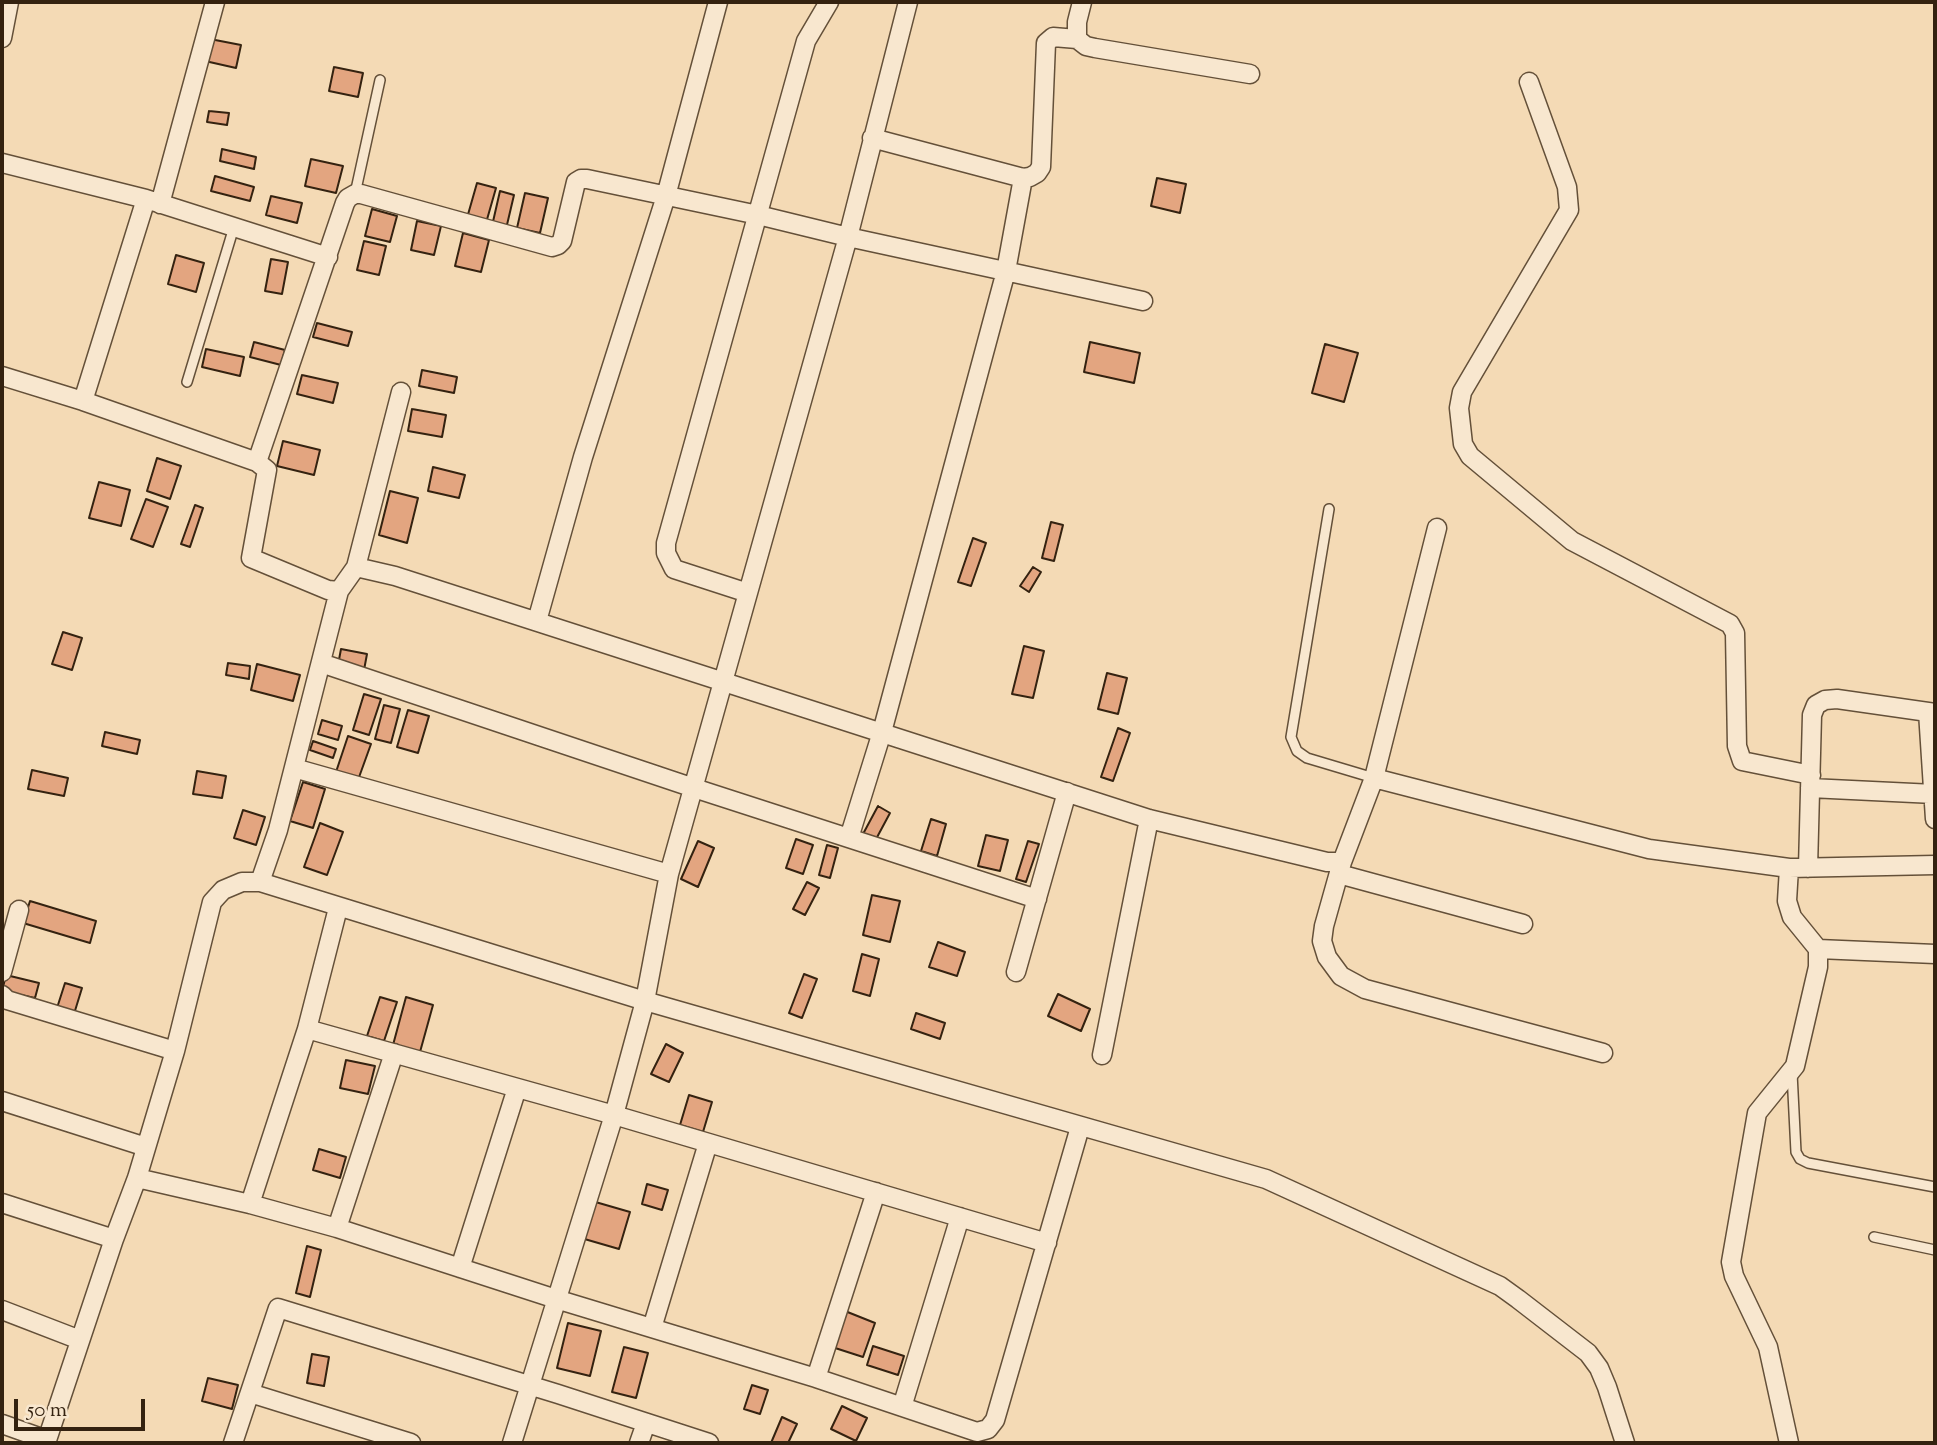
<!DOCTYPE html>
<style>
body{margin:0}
#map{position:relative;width:1937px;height:1445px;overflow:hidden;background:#f4dab5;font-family:"Sorts Mill Goudy",serif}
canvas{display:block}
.frame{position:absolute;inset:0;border:4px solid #342210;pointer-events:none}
.scale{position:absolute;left:14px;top:1399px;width:131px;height:32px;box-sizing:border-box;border:4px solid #342210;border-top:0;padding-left:9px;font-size:21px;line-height:24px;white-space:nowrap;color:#342210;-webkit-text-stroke:5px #f8e7cf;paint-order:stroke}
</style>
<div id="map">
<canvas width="1937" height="1445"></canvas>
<div class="frame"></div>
<div class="scale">50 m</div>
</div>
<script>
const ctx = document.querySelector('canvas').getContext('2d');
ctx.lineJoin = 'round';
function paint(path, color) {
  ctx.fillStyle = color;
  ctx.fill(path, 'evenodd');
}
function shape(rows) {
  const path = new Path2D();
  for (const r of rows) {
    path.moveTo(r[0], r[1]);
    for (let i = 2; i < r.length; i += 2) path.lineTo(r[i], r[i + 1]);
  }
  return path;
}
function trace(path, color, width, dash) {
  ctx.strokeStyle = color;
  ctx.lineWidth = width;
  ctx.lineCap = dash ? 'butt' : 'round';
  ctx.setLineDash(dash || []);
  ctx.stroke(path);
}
const building = shape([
 [210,39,241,45,236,68,205,61,210,39],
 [334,67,363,73,358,97,329,91,334,67],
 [209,111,229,113,227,125,207,122,209,111],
 [222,149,256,157,254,169,220,161,222,149],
 [311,159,343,166,336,193,305,186,311,159],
 [215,176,254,187,250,201,211,191,215,176],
 [1157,178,1186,184,1180,213,1151,206,1157,178],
 [477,183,496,188,486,223,467,218,477,183],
 [500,191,514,195,506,229,492,226,500,191],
 [525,193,548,198,540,233,517,228,525,193],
 [271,196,302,203,297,223,266,215,271,196],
 [372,209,397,216,390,242,365,236,372,209],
 [417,221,441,226,434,255,411,250,417,221],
 [463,233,489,240,481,272,455,266,463,233],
 [364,241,386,246,379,275,357,270,364,241],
 [176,255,204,263,196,292,168,284,176,255],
 [271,259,288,262,282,294,265,291,271,259],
 [317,323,352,332,348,346,313,337,317,323],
 [254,342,285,350,281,365,250,357,254,342],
 [1090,342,1140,353,1134,383,1084,372,1090,342],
 [1325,344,1358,353,1344,402,1312,393,1325,344],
 [206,349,244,357,240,376,202,367,206,349],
 [422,370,457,377,454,393,419,386,422,370],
 [302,375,338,383,333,403,297,394,302,375],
 [412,409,446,415,442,437,408,431,412,409],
 [283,441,320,450,314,475,277,466,283,441],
 [157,458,181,466,170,499,147,491,157,458],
 [433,467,465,475,459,498,428,491,433,467],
 [99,482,130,490,121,526,89,518,99,482],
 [390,491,418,498,407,543,379,535,390,491],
 [146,499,168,507,153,547,131,539,146,499],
 [195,505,203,508,190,547,181,544,195,505],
 [1051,522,1063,525,1054,561,1042,558,1051,522],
 [973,538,986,543,971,586,958,582,973,538],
 [1033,567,1041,572,1029,592,1020,586,1033,567],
 [63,632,82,638,72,670,52,664,63,632],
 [1024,646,1044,651,1033,698,1012,694,1024,646],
 [341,649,367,654,364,670,338,665,341,649],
 [228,663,250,666,249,679,226,675,228,663],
 [257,664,300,675,293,701,251,690,257,664],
 [1107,673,1127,678,1118,714,1098,709,1107,673],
 [364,694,381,699,369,735,353,730,364,694],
 [384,705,400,709,391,743,375,739,384,705],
 [408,710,429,716,418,753,397,747,408,710],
 [322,720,342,726,338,740,318,734,322,720],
 [1118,728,1130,733,1113,781,1101,777,1118,728],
 [105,732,140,740,137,754,102,746,105,732],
 [348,736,371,744,358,780,336,772,348,736],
 [313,741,336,749,333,758,310,750,313,741],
 [32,770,68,778,64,796,28,789,32,770],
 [197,771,226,776,222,798,193,794,197,771],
 [303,782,325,789,313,828,290,821,303,782],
 [878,806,890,813,875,841,863,834,878,806],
 [243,810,265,817,256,845,234,838,243,810],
 [931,819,946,824,937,856,921,851,931,819],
 [320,823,343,832,327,875,304,867,320,823],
 [986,835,1008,840,1000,871,978,866,986,835],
 [796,839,813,845,803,874,786,868,796,839],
 [698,841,714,848,698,887,681,879,698,841],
 [1028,841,1039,844,1026,882,1016,879,1028,841],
 [827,845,838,848,830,878,819,875,827,845],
 [807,882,819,888,805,915,793,909,807,882],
 [872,895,900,901,890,942,863,935,872,895],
 [30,901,96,921,90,943,23,923,30,901],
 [938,942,965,952,957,976,929,967,938,942],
 [862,954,879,959,870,996,853,991,862,954],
 [804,974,817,979,802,1018,789,1013,804,974],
 [6,975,39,983,35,998,2,991,6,975],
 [65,983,82,988,74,1014,57,1008,65,983],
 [1058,994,1090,1009,1081,1031,1048,1016,1058,994],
 [380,997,397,1002,384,1041,367,1036,380,997],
 [406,997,433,1005,420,1052,393,1045,406,997],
 [916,1013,945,1023,940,1039,911,1029,916,1013],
 [666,1044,683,1053,669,1082,651,1074,666,1044],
 [346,1060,375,1066,368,1094,340,1088,346,1060],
 [689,1095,712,1102,703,1132,680,1125,689,1095],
 [319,1149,346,1157,340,1178,313,1170,319,1149],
 [647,1184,668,1190,662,1210,642,1204,647,1184],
 [592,1201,630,1212,619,1249,581,1238,592,1201],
 [307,1246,321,1250,310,1297,296,1293,307,1246],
 [845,1311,875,1323,863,1357,832,1347,845,1311],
 [568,1323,601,1331,590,1376,557,1368,568,1323],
 [873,1346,904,1356,898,1375,867,1365,873,1346],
 [624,1347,648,1353,636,1398,612,1392,624,1347],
 [312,1354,329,1357,324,1386,307,1383,312,1354],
 [208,1378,238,1385,232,1409,202,1401,208,1378],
 [752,1385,768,1390,760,1414,744,1409,752,1385],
 [842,1406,867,1418,856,1441,831,1429,842,1406],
 [782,1417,797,1424,788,1443,771,1443,782,1417]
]);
const service = shape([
 [355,194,380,80],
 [187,382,234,227],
 [1329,509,1291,737,1297,751,1307,758,1374,778],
 [1792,1073,1796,1152,1800,1159,1808,1163,1935,1187],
 [1874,1237,1935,1250]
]);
const minor = shape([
 [2,38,9,2],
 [1077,39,1077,22,1082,2],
 [1529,82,1567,187,1569,210,1462,392,1459,408,1463,444,1470,456,1572,541,1730,624,1735,633,1737,746,1742,761,1811,775],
 [872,138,1023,178,1030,177,1037,173,1041,167,1046,43,1053,37,1077,39,1086,46,1095,48,1250,74],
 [2,163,146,199,328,257],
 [160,204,215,2],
 [2,376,83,401,257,462,267,470,251,558,328,590,339,591,356,567,395,576,1149,819,1327,862,1342,862,1374,778,1649,849,1789,868,1935,865],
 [83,401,146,199],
 [257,462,345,203,348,198,355,194,361,194,552,247,558,245,562,241,576,182,581,179,587,179,758,215,848,237,1143,301],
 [356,567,401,392],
 [748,593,674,569,666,553,666,543,806,41,829,2],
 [537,621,583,457,666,196,718,2],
 [321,663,694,788,1037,899],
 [1928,712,1935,819],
 [294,768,669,874],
 [1374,778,1437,528],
 [1810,788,1934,794],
 [849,838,882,732,1006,271,1023,178],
 [1342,862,1324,926,1322,941,1327,957,1341,976,1365,989,1603,1053],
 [1789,868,1787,901,1792,917,1818,949,1818,967,1795,1066,1757,1113,1731,1262,1734,1276,1768,1347,1789,1443],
 [1808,868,1812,715,1816,705,1825,700,1837,699,1935,713],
 [1339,874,1523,924],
 [260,882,278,830,339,591],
 [1818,949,1935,954],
 [2,972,19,910],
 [1016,972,1067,792],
 [2,995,7,1000,175,1051],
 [307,1029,614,1115,1047,1243],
 [1102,1055,1149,819],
 [2,1101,146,1147],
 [137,1178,250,1204,337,1228,556,1299,816,1378,977,1432,988,1429,995,1420,1080,1127],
 [2,1203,114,1239],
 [250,1204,307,1029,338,908],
 [337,1228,394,1053],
 [460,1268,517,1088],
 [2,1310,80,1340],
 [652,1328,708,1143],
 [816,1378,876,1192],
 [250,1393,411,1443],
 [902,1407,960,1217],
 [2,1424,47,1440],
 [46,1443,114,1239,137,1178,175,1051,212,902,223,890,242,882,260,882,645,1001,1266,1179,1500,1286,1518,1299,1588,1353,1599,1368,1607,1387,1625,1443],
 [233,1443,278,1308,558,1394,709,1443],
 [512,1443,614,1115,645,1001,669,874,848,237,908,2],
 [639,1443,646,1423]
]);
paint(building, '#e3a580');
trace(building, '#342210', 2);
trace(service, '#645039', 12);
trace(minor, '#645039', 21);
trace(service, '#f8e7cf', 9);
trace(minor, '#f8e7cf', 18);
</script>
